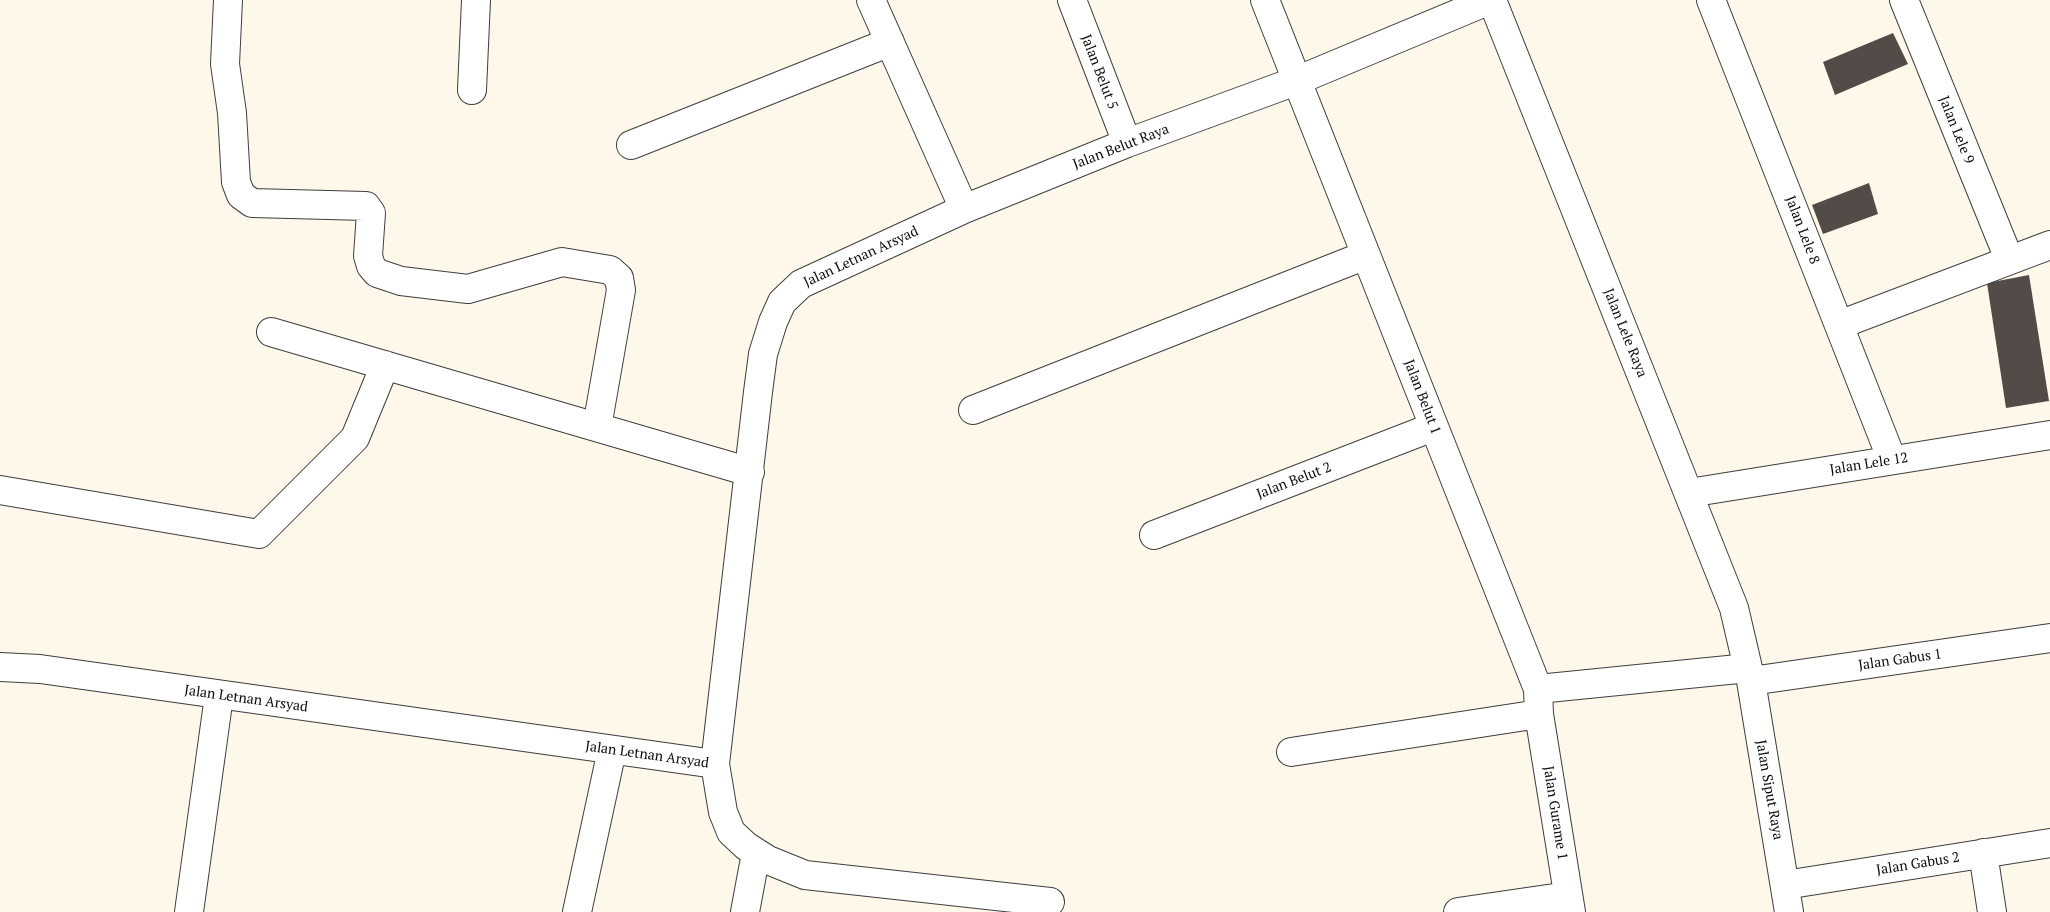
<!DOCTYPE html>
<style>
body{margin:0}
canvas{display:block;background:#fef8ea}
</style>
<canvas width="2050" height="912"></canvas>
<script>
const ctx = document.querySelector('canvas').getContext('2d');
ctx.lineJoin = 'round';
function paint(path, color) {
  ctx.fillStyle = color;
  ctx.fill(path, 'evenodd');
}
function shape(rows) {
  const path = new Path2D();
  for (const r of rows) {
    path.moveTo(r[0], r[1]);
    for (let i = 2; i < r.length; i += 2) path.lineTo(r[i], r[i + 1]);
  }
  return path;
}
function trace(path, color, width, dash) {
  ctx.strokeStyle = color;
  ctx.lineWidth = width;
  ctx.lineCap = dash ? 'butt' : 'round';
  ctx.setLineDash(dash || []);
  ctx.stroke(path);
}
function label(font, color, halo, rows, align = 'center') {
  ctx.font = font + ' "PT Serif",serif';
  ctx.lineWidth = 5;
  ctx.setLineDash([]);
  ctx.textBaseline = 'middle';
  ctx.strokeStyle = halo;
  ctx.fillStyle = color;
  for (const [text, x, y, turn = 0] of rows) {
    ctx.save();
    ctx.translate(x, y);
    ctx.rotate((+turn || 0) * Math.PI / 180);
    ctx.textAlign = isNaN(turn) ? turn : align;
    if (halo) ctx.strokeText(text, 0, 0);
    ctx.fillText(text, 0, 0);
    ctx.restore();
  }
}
const building = shape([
 [1893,33,1908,64,1835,95,1823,62],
 [1869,183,1878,214,1823,234,1812,205],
 [2029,275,2049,401,2006,408,1987,283]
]);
const street = shape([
 [228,0,225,64,232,113,236,182,241,195,252,203,366,206,371,213,368,256,371,266,377,273,401,281,468,289,562,262,610,270,619,278,621,290,597,427],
 [871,0,964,209],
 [1072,0,1127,143],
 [1265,0,1538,689,1539,714,1571,912],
 [1492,0,1734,608,1751,681,1789,912],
 [1711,0,1892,460],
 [1904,0,2009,259],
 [472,90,476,0],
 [631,145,890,42],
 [1839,325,2050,245],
 [271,332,750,472],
 [973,410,1366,255],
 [0,490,259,534,355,438,385,365],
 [1689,493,2050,435],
 [1154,535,1433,427],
 [0,667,40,669,715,764],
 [1751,681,2050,638],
 [1538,689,1748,668],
 [1291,752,1539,714],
 [1983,853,1992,912],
 [1785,885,2050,843],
 [1050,902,805,875,768,860,746,846,731,832,723,812,715,764,758,392,763,354,773,322,782,302,801,284,964,209,1127,143,1296,81,1490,0],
 [189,912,219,696],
 [577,912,612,750],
 [745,912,756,853],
 [1458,912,1568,896]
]);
const streetNames = [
 ["Jalan Belut 5",1099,72,69],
 ["Jalan Lele 9",1956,130,68],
 ["Jalan Belut Raya",1121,147,-21],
 ["Jalan Lele 8",1802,230,69],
 ["Jalan Letnan Arsyad",861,257,-25],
 ["Jalan Lele Raya",1625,333,68],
 ["Jalan Belut 1",1422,397,69],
 ["Jalan Lele 12",1869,464,-9],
 ["Jalan Belut 2",1294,481,-21],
 ["Jalan Gabus 1",1900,660,-8],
 ["Jalan Letnan Arsyad",246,699,8],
 ["Jalan Letnan Arsyad",647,755,8],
 ["Jalan Siput Raya",1769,790,80],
 ["Jalan Gurame 1",1555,813,81],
 ["Jalan Gabus 2",1918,864,-9]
];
paint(building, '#534b48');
trace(street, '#3e3e3e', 30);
trace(street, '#fff', 28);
label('14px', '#0b0b0b', '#fff', streetNames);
</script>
